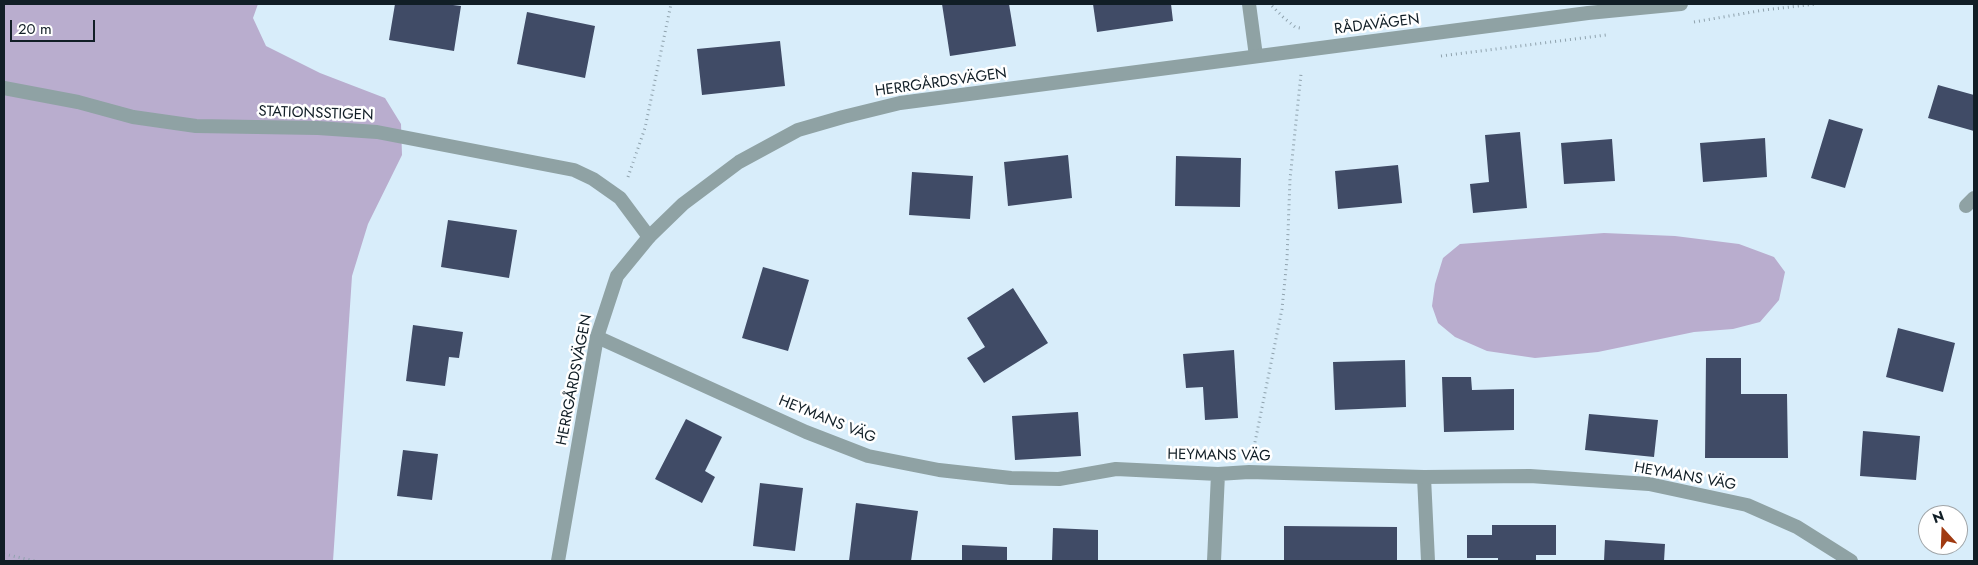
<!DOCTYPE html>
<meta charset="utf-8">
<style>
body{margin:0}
#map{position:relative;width:1978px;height:565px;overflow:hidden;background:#d8edfa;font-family:Jost,sans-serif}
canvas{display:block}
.frame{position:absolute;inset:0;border:5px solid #111e26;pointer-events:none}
.north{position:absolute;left:1918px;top:505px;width:50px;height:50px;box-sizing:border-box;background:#fff;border:1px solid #a0a5a8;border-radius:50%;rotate:340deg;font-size:14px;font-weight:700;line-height:20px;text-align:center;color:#111e26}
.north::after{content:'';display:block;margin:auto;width:18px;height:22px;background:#a03a11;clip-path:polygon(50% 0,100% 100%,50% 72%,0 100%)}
.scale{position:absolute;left:10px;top:20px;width:85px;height:22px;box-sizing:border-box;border:2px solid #111e26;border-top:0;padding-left:6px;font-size:15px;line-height:18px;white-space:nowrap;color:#111e26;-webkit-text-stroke:4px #fff;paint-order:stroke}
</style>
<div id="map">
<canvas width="1978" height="565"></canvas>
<div class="frame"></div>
<div class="north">N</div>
<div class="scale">20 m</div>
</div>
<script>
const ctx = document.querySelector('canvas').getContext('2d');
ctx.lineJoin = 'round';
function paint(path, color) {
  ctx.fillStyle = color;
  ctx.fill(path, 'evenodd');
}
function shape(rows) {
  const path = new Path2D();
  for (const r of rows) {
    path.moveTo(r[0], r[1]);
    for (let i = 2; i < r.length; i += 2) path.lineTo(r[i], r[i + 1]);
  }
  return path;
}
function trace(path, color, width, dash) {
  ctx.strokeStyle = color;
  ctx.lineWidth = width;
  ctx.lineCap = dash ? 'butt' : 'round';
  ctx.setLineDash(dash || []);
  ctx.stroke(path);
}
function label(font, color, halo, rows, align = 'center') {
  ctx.font = font + ' Jost,sans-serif';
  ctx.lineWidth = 5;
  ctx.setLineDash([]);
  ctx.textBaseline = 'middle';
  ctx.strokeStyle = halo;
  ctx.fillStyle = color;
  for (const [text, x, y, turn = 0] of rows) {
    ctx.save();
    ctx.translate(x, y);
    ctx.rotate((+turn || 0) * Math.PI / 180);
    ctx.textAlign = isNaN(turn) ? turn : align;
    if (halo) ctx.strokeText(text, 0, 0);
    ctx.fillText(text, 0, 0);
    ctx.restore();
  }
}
const forest = shape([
 [4,4,258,4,253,18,266,46,320,73,385,98,401,124,402,155,368,224,352,276,333,561,4,561],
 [1604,233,1675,236,1739,244,1774,257,1785,272,1779,300,1760,322,1733,329,1694,332,1598,352,1535,358,1487,351,1455,337,1438,323,1432,306,1435,284,1443,258,1460,244]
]);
const building = shape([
 [395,4,445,4,461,6,454,51,389,40],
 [942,4,1009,4,1016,46,950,56],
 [1093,4,1171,4,1173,21,1097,32],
 [527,12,595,26,585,78,517,64],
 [780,41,785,86,702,95,697,49],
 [1938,85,1974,95,1974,131,1928,118],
 [1829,119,1863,129,1845,188,1811,178],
 [1520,132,1527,208,1473,213,1470,184,1489,182,1485,135],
 [1765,138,1767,177,1703,182,1700,143],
 [1612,139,1615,181,1564,184,1561,143],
 [1068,155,1072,198,1008,206,1004,162],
 [1176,156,1241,158,1240,207,1175,206],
 [1398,165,1402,203,1338,209,1335,171],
 [912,172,973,176,970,219,909,215],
 [448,220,517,230,509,278,441,267],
 [763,267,809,280,788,351,742,338],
 [1013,288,1048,343,984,383,967,358,985,347,967,318],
 [413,325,463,332,459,358,449,357,445,386,406,381],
 [1898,328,1955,343,1943,392,1886,377],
 [1234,350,1238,418,1205,420,1203,387,1186,388,1183,354],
 [1706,358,1741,358,1741,394,1787,394,1788,458,1705,458],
 [1405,360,1406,407,1335,410,1333,362],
 [1442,377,1471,377,1472,390,1514,389,1514,430,1444,432],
 [1078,412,1081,456,1015,460,1012,416],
 [1589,414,1658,420,1654,457,1585,450],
 [686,419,722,437,705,471,715,477,702,503,655,479],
 [1863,431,1920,436,1916,480,1860,476],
 [403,450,438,454,432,500,397,496],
 [760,483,803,488,795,551,753,546],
 [856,503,918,511,911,561,849,561],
 [1492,525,1556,525,1556,555,1536,555,1536,561,1498,561,1498,558,1467,558,1467,535,1492,535],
 [1284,526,1397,527,1397,561,1284,561],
 [1053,528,1098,530,1098,561,1052,561],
 [1605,540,1665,544,1664,561,1604,561],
 [962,545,1007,547,1007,561,962,561]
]);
const path = shape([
 [1272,6,1283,17,1295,27,1300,28],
 [1694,22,1764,10,1816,4],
 [1441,56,1606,35],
 [628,177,645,128,671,4],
 [1253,452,1282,309,1287,259,1290,179,1301,74],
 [4,554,35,561]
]);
const service = shape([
 [4,88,78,102,133,117,196,126,318,128,377,132,574,170,593,179,620,198,649,237],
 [1966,206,1974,198],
 [1424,477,1428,561]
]);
const minor = shape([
 [1249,4,1256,56],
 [597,337,806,432,868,456,939,470,1011,478,1059,479,1116,469,1218,474,1249,472,1424,477,1530,476,1649,484,1747,505,1797,527,1851,561],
 [1214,561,1218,474]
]);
const tertiary = shape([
 [558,561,597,337,617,276,649,237,683,204,739,162,798,130,843,117,900,103,1588,13,1681,4]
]);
const streetNames = [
 ["RÅDAVÄGEN",1377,25,-7],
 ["HERRGÅRDSVÄGEN",941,83,-8],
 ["STATIONSSTIGEN",316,114,2],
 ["HERRGÅRDSVÄGEN",575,380,-79],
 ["HEYMANS VÄG",827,420,22],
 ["HEYMANS VÄG",1219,456,1],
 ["HEYMANS VÄG",1685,477,10]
];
paint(forest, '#b9adce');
paint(building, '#404b66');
trace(path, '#8fa2ad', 3, [1, 4]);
trace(service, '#8fa2a4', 14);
trace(minor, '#8fa2a4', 14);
trace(tertiary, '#8fa2a4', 14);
label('15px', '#111e26', '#fff', streetNames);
</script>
